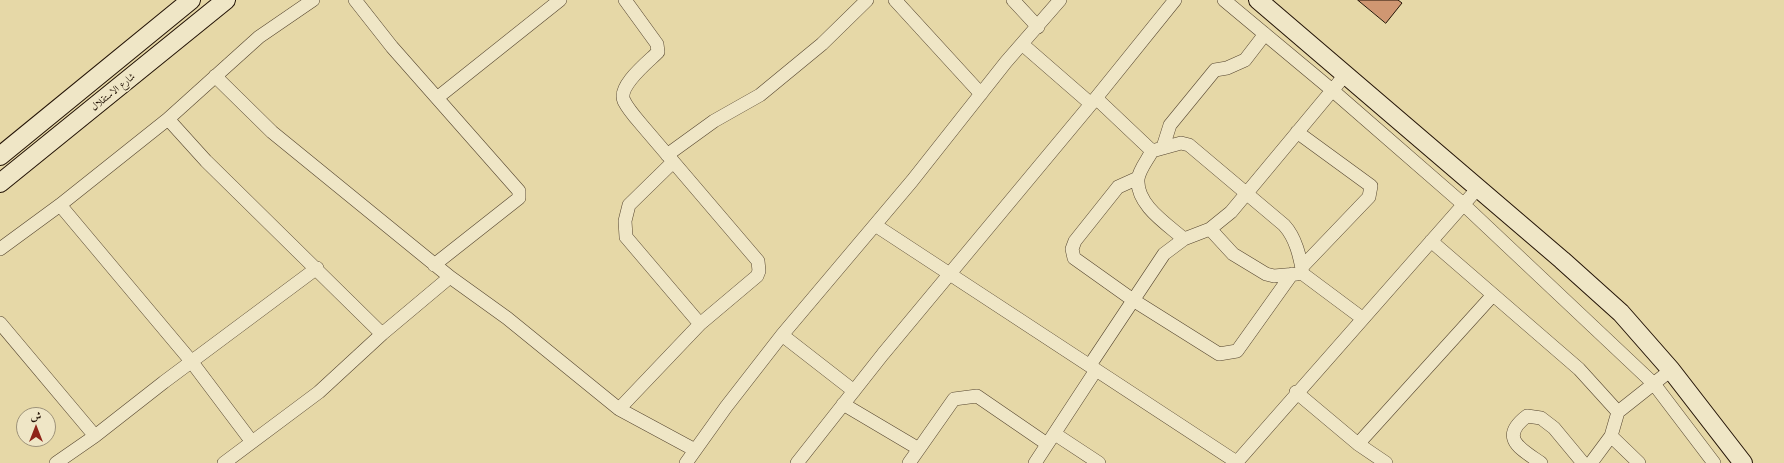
<!DOCTYPE html>
<meta charset="utf-8">
<style>
body{margin:0}
#map{position:relative;width:1784px;height:463px;overflow:hidden;background:#e6d8a7;font-family:"Libre Caslon Text",Amiri,serif}
canvas{display:block}
.north{position:absolute;left:16px;top:407px;width:40px;height:40px;box-sizing:border-box;background:#efe6c6;border:1px solid #9d9279;border-radius:50%;rotate:0deg;font-size:11px;font-weight:700;line-height:16px;text-align:center;color:#231306}
.north::after{content:'';display:block;margin:auto;width:14px;height:18px;background:#8f2418;clip-path:polygon(50% 0,100% 100%,50% 72%,0 100%)}
</style>
<div id="map">
<canvas width="1784" height="463"></canvas>
<div class="north">ش</div>
</div>
<script>
const context = document.querySelector('canvas').getContext('2d');
context.lineJoin = 'round';
function fill(path, color) {
  context.fillStyle = color;
  context.fill(path, 'evenodd');
}
function stroke(path, color, width, dash) {
  context.strokeStyle = color;
  context.lineWidth = width;
  context.lineCap = dash ? 'butt' : 'round';
  context.setLineDash(dash || []);
  context.stroke(path);
}
function label(font, color, halo, rows, align = 'center') {
  context.font = font + ' "Libre Caslon Text",Amiri,serif';
  context.lineWidth = 3;
  context.setLineDash([]);
  context.textBaseline = 'middle';
  context.strokeStyle = halo;
  context.fillStyle = color;
  for (const [text, x, y, turn = 0] of rows) {
    context.save();
    context.translate(x, y);
    context.rotate((+turn || 0) * Math.PI / 180);
    context.textAlign = isNaN(turn) ? turn : align;
    if (halo) context.strokeText(text, 0, 0);
    context.fillText(text, 0, 0);
    context.restore();
  }
}
const building = new Path2D(`
 M1358,0h40l4,3 -16,20z`);
const street = new Path2D(`
 M355,0l37,47 127,144v7l-85,67
 M895,0l86,94
 M1013,0l25,27
 M1224,0l108,90 131,114 191,180 60,79
 M1022,44l69,60
 M215,76l57,56 178,145
 M437,98l123,-98
 M1096,98l56,53
 M168,119l38,42 176,173
 M1297,132l74,54 -2,11 -67,70
 M1163,147l7,-22 45,-55 12,-2 18,-8 20,-26
 M667,155l47,-34 46,-26 62,-51 45,-44
 M673,162l-44,43 -4,16 1,16 74,87
 M1138,178l-20,9 -43,54 -3,8 2,9 59,42 86,54 18,-3 55,-77
 M60,205l131,156 61,81
 M875,225l363,238
 M1210,229l23,25 33,20 8,2 23,-2
 M1184,239c-17,-15 -48,-34 -46,-60 1,-9 10,-20 14,-28l29,-8 8,2 95,80c12,13 16,32 19,49l59,44
 M1431,241l148,128 39,43
 M0,249l60,-44 108,-86 91,-82 54,-37
 M0,323l95,113 -39,27
 M782,335l72,56
 M1090,365l74,-111 20,-15 26,-10 21,-17 114,-137
 M1296,392l62,52 28,19
 M843,404l76,45
 M619,409l81,-85 57,-48 2,-5 -1,-10 -117,-137c-6,-7 -13,-15 -17,-23 -7,-15 24,-39 34,-49l-1,-8 -32,-44
 M1055,434l44,29
 M95,436l69,-54 153,-114
 M1611,436l28,27
 M1358,444l134,-148
 M224,463l95,-71 63,-58 68,-57 57,41 112,91 76,41
 M686,463l40,-56 56,-72 130,-154 94,-119 54,-62
 M797,463l86,-109 213,-256 79,-98
 M909,463l45,-64 23,-3 70,48
 M1035,463l61,-93
 M1236,463l242,-275
 M1541,463c-20,-14 -43,-25 -14,-47l14,2 13,10 29,35
 M1591,463l20,-27 7,-24 53,-42`);
const secondary = new Path2D(`
 M1258,0l304,260 59,53 50,57 72,93
 M0,156l191,-156
 M0,183l226,-183`);
const streetNames = [
 ["شارع الاستقلال",113,92,-39]
];
fill(building, '#d09772');
stroke(building, '#231306', 1);
stroke(street, '#54442e', 14);
stroke(secondary, '#231306', 20);
stroke(street, '#efe6c6', 13);
stroke(secondary, '#efe6c6', 18);
label('10px', '#231306', '#efe6c6', streetNames);
</script>
